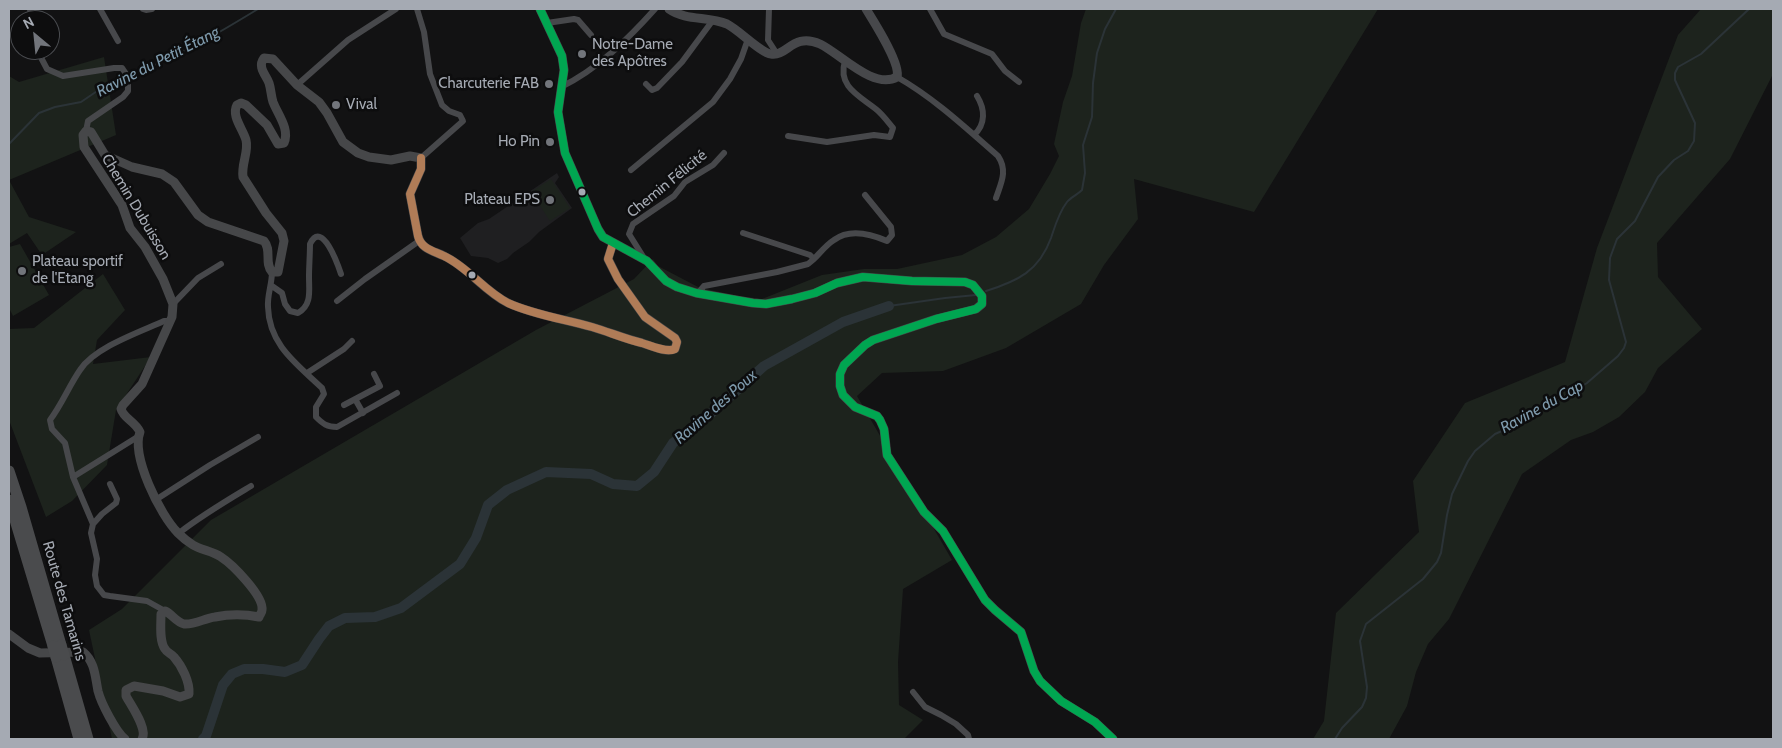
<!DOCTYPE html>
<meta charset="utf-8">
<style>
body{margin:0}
#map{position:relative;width:1782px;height:748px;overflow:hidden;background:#121213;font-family:Cabin,sans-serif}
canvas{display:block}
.frame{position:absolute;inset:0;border:10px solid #a5aab3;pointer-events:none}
.north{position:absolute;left:10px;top:10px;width:50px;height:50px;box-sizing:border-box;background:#0d0d0e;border:1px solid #4a4c50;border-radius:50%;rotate:332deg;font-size:14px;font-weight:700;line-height:20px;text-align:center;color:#a5aab3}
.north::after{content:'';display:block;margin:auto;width:18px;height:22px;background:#72757b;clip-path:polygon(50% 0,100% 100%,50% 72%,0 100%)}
</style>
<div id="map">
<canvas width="1782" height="748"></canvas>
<div class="frame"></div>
<div class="north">N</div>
</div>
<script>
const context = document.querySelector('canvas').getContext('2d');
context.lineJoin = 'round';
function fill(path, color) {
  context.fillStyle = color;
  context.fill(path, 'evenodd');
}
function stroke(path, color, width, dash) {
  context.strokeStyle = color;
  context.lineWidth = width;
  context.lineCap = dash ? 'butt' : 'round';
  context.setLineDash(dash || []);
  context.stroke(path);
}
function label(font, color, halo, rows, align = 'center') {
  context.font = font + ' Cabin,sans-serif';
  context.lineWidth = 5;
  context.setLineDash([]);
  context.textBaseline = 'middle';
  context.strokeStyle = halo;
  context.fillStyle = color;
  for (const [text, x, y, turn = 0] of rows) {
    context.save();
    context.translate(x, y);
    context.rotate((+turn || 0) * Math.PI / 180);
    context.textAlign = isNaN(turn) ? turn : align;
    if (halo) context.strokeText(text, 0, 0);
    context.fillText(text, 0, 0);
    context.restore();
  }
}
const built = new Path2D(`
 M557,173l2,4 -4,6 17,25 -33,24 -10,10 -16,11 -6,6 -9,4 -10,-5 -17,-2 -11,-18 18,-15 11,-4z`);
const green = new Path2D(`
 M1086,9h292l-124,203 -120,-33 4,40 -34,46 -23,39 -75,44 -63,23 -61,2 -25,23 95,164 -49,29 -5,73 1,43 24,15 -19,19h-792l-23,-109 33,-21 89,-89 325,-190 98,-51 19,-20 5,7 42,22 39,8 23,3 60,-24 42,-6h33l65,-14 34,-18 33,-28 21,-35 9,-18 -5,-12 9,-42 9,-26 9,-53z
 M1701,9h72v65l-43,85 -73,84 1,34 44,52 -44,39 -13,24 -26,25 -26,15 -22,8 -49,34 -73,145 -21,25 -12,28 -9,34 -18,33h-76l11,-18 12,-108 83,-81 -6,-51 52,-78 100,-41 32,-114 81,-213z
 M104,57l12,78 -107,45 20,37 47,15 -34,23 -15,-22 -18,11v-168l10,6z
 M551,179l19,29 -20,13 -19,-29z
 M20,244l29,51 -36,21 -4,-8v-61z
 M103,274l22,36 -28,30 -4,24 58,-7 -35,53 -9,55 -35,36 -26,16 -37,-97v-91l25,-1z`);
const stream = new Path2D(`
 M129,75c46,-16 88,-41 129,-66
 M9,144l30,-31 16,-6 26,-5 28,-19 16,-6
 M986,291c32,-10 53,-20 65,-53 4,-12 8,-26 16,-36 4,-5 10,-7 15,-12l3,-17 -2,-28 9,-28 1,-34 4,-30 8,-24 11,-20
 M889,306l56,-8 31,-3
 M1335,739l7,-11 20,-21 4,-9 1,-11 -7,-46 6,-17 57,-45 14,-17 4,-9 6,-38 5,-21 16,-33 7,-10 20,-17 16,-7 20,-15 39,-18 17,-11 31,-27 6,-8 2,-6 -17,-62 1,-22 7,-19 18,-18 23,-44 16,-17 14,-9 6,-10 1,-18 -20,-43v-7l3,-6 23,-13 48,-45`);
const river = new Path2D(`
 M203,739l3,-3 17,-51 9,-11 12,-5h19l22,3 17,-7 17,-26 10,-13 16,-8 30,-1 26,-9 59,-44 16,-26 12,-33 19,-15 39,-18 45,2 22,10 24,2 17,-14 19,-29 35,-27 56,-50 79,-44 46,-16`);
const minor = new Path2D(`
 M30,9l1,11
 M100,9l18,32
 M143,9l3,1 6,-1
 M417,9l7,23 6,42 12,31 7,6 11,4 3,6 -42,37
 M769,9l-1,31 9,14
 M930,9l14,25 48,20 13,17 14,11
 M547,23l27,-4 4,1 13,15
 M37,50l10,19 16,7 51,-8h8l6,9v14l-5,6 -35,24 -2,10
 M897,77c37,21 69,51 101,79 10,15 3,27 -2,42
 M646,84l6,6 5,-2 25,-26 31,-42
 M297,85l51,-45 48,-31
 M561,87c37,-18 67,-48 94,-78
 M974,135c12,-11 11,-26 3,-39
 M788,136l39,6 47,-7 16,2 3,-9c-5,-6 -10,-13 -16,-18 -17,-14 -40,-23 -32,-49
 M631,170l82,-68 17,-23 11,-20 7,-20
 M644,258l-15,-24 4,-10 41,-28 11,-14 28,-17 11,-12
 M814,259c6,-6 12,-14 20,-19 16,-12 37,-6 53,1l5,-6 -1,-8 -26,-32
 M272,272c0,12 -5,24 -4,35 1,38 29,57 54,81l2,6 -8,13v10c7,7 11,10 21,10l60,-34
 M272,286l10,7 3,11 5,7 8,2c14,-8 11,-22 11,-36 0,-11 1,-22 1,-33 12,-25 28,21 31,30
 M698,293l6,-7 73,-14 31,-8 6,-5 -4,-4 -67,-22
 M337,301l28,-22 54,-38
 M173,304l25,-26 23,-14
 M307,373l37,-24 8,-8
 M355,399l8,14
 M344,405l36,-19 -6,-12
 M73,477l66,-41
 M157,499l53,-34 48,-28
 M93,524l9,-10 14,-11 1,-4 -7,-15
 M179,533c23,-18 47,-32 72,-47
 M165,611l-18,-10 -37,-5 -6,-1 -7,-9 -2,-11 2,-16 -6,-26 2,-9 -20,-47 -8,-34 -13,-14 -2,-9c12,-16 19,-34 30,-50 15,-23 60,-38 84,-49h6
 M913,692l12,15 16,8 15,9 12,11 1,4`);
const tertiary = new Path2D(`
 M669,9c17,12 39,7 58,15 12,6 34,29 44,30 16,3 22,-22 49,-10 21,10 53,46 77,33 4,-13 -23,-55 -31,-68`);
const secondary = new Path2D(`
 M540,9l22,47 2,14 -6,42 7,41 33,76 5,8 44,24 19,20 11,6 19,6 57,10 13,1 26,-5 23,-6 22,-10 26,-6 49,4 53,1 8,3 9,11v8l-6,5 -40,10 -63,21 -8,5 -21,20 -4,9v12l3,9 12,12 22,9 3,4 4,9 3,26 37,57 19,19 42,69 10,10 26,22 13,39 6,10 21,20 34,21 18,17
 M9,634l19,14 12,5 43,-1c12,10 12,24 15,39 3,12 18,41 27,48
 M142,739c6,-10 -10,-32 -16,-43v-6l8,-4 29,5 17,6 9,-3c1,-12 -7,-28 -15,-37 -2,-3 -7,-4 -9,-8 -6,-8 -4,-25 -4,-35l4,-3c7,3 11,11 19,13 11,1 21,-6 31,-7 14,-3 30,-3 44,0 1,-3 3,-4 3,-7 2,-14 -30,-46 -41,-53 -8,-6 -20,-7 -28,-12 -5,-3 -11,-8 -15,-12 -18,-18 -47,-77 -38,-101 -5,-11 -16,-13 -19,-23l2,-4 19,-21 30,-67 1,-13 -10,-25 -18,-32 -15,-19 -8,-23 -38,-58 -1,-12 3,-4 5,1 14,23 27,12 30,7 12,8 24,33 10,7 56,19c8,9 0,22 8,31h6l6,-31 -2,-8 -16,-20 -23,-36c-2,-13 6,-25 3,-37 -3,-11 -15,-24 -9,-35l4,-2 5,2 21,20 11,19 6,-1c6,-14 -6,-28 -11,-41 -2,-6 -2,-13 -4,-19 -3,-8 -12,-16 -5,-25l9,1 24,26 22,17 8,11 16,29 15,11 11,4 22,3 19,-4 11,2v11l-11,25 8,42c3,13 16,15 26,20 24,11 40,35 64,47 26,12 56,16 84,24 17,5 33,12 50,16 10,3 24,10 33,6l2,-7 -2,-4 -30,-21 -27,-38 -10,-20 5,-16`);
const trunk = new Path2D(`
 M9,471l12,36 40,138
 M9,500l44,146
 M64,655l24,84
 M56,657l23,82`);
const trunkBridge = new Path2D(`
 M61,645l3,10
 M53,646l3,11`);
const bus1 = new Path2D(`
 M421,158v11l-11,25 8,42c3,13 16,15 26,20 24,11 40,35 64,47 26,12 56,16 84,24 17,5 33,12 50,16 10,3 24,10 33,6l2,-7 -2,-4 -30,-21 -27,-38 -10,-20 5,-16`);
const bus2 = new Path2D(`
 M540,9l22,47 2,14 -6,42 7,41 33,76 5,8 44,24 19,20 11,6 19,6 57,10 13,1 26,-5 23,-6 22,-10 26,-6 49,4 53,1 8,3 9,11v8l-6,5 -40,10 -63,21 -8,5 -21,20 -4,9v12l3,9 12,12 22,9 3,4 4,9 3,26 37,57 19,19 42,69 10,10 26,22 13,39 6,10 21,20 34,21 18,17`);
const markers = [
 [582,54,5,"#72757b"],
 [549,84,5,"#72757b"],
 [336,105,5,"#72757b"],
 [550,142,5,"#72757b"],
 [582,192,4.5,"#a5aab3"],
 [550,200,5,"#72757b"],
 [22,271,5,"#72757b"],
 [472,275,4.5,"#a5aab3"]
];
const poiNames = [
 ["Notre-Dame",592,45],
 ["des Apôtres",592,62],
 ["Charcuterie FAB",539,84,"right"],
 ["Vival",346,105],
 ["Ho Pin",540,142,"right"],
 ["Plateau EPS",540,200,"right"],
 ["Plateau sportif",32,262],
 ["de l'Etang",32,279]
];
const streetNames = [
 ["Chemin Félicité",667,184,-39],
 ["Chemin Dubuisson",136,207,59],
 ["Route des Tamarins",64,601,74]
];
const waterNames = [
 ["Ravine du Petit Étang",158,62,-27],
 ["Ravine des Poux",716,407,-41],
 ["Ravine du Cap",1542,407,-29]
];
fill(built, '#1f1f21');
fill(green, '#1d231d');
stroke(stream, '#2b3337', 2);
stroke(river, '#2b3337', 10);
stroke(minor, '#47484b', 6);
stroke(tertiary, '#47484b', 9);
stroke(secondary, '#464749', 9);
stroke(trunk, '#4a4b4d', 11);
stroke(trunkBridge, '#4a4b4d', 11);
stroke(bus1, '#b07c57', 8);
stroke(bus2, '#00a651', 8);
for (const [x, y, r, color] of markers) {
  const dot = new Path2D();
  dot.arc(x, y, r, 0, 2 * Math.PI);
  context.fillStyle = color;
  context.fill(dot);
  stroke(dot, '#0d0d0e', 2);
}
label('15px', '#a5aab3', '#0d0d0e', poiNames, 'left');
label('15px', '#a5aab3', '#0d0d0e', streetNames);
label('italic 16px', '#7e9aac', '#0d0d0e', waterNames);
</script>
